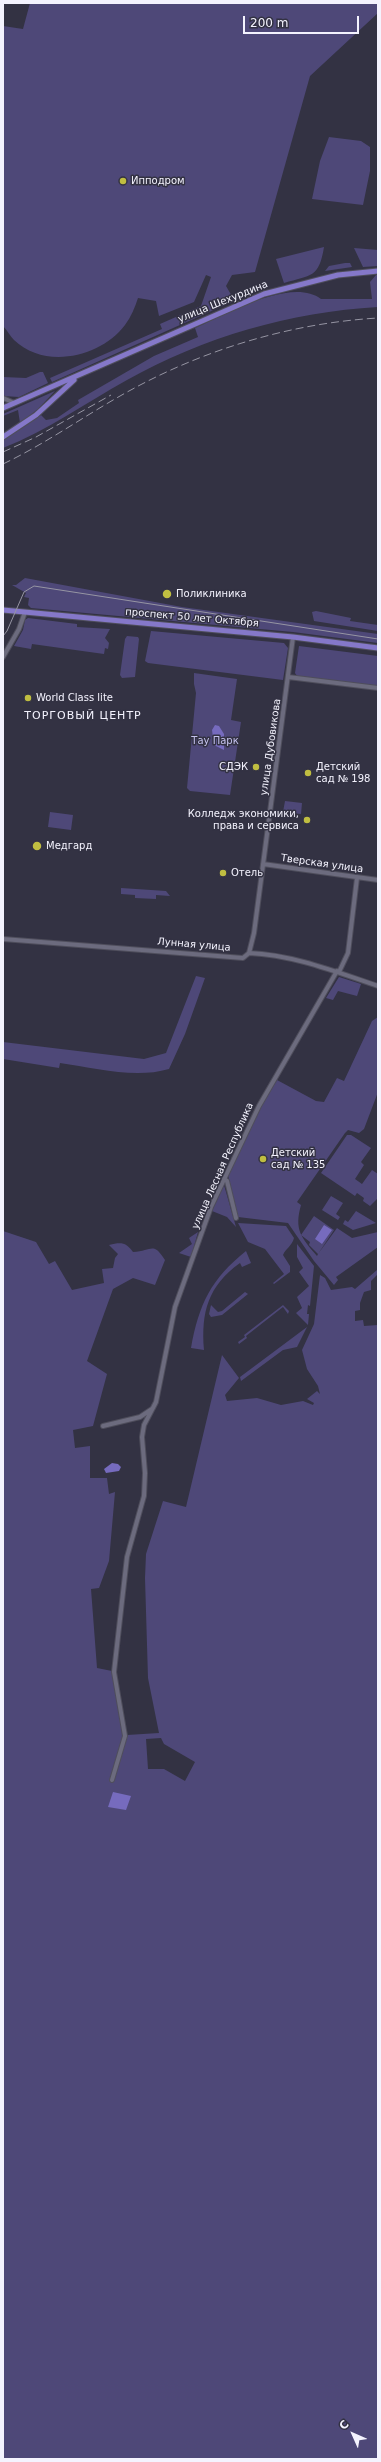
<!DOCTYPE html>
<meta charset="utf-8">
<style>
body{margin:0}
#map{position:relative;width:381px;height:2462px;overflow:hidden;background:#333243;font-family:"DejaVu Sans",sans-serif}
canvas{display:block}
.frame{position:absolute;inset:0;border:4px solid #f4f3fe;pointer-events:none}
.north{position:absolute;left:333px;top:2414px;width:40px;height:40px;-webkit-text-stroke:3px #333243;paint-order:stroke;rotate:315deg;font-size:11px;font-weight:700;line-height:16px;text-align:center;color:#f4f3fe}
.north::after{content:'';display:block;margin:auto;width:14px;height:18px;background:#f4f3fe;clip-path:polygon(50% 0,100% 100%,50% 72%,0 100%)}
.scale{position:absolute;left:243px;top:16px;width:116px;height:18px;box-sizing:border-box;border:2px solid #f4f3fe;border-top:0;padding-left:5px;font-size:12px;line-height:14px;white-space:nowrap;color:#f4f3fe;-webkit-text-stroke:3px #333243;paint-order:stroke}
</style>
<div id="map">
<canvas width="381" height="2462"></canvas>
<div class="frame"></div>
<div class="north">С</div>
<div class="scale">200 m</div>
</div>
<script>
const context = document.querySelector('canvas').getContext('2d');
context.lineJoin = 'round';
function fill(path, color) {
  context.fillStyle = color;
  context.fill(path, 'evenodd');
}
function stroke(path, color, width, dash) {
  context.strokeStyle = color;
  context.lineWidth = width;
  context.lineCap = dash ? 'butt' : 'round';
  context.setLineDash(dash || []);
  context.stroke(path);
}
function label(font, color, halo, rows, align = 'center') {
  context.font = font + ' "DejaVu Sans",sans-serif';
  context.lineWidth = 3;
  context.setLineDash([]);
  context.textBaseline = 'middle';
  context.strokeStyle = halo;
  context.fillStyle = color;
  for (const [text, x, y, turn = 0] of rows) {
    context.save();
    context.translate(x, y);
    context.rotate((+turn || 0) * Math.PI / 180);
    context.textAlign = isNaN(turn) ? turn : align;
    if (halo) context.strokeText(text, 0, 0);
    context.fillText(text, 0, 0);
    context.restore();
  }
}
const green = new Path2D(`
 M30,3h348v10l-68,63 -55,196 -23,3 -6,11 7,12 3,-1v3l-184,82 -2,-4 112,-49 -2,-5 41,-18 10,-29 -5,-2 -12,27 -35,14 -3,-15 -18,-3c-3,9 -7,19 -13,27 -24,32 -80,45 -111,15 -4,-4 -7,-10 -11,-14v-300l20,3z
 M329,137l32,4 9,6v24l-7,34 -51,-6 8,-38z
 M324,247c-5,31 -13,28 -40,36l-8,-24z
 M354,248l24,2v16l-15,1z
 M345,263h5l2,4 -27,4 4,-5z
 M376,275h2v32c-88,5 -174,30 -251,73 -43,24 -79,50 -124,68v-8l38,-25 5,5 11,-2 22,-15 -1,-3 76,-44 44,-19 -3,-9c29,-13 97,-52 126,-29h51l-2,-17z
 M40,372h3l5,11 -29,14 -16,-1v-19l23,1z
 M55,391l-17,18 -18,14 -2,-13 -15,6v-2z
 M25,578l157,29 196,27v9l-85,-11 -262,-24 -3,-3 1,-7 -5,-1 2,-4 -14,-8h4z
 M316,611l35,7 -1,3 28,4v6l-64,-10 -2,-9z
 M28,618l49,6v3l33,2 -5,9 4,5 -1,6 -3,-1 -1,6 -72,-10 -1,5 -17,-3 9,-16 2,-10z
 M151,631l133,12 4,5 -5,32 -135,-17 -3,-2z
 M127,636l11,1 1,2 -4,38 -13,1 -2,-3 5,-36z
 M299,646l79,10v31l-81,-11 -2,-3z
 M194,673l43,6 -6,41 10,2 -11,73 -40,-4 -3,-3 9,-95 -2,-9z
 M285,801l17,2 -1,11 -18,-2z
 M50,812l23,3 -2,15 -23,-3z
 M121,888l45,3 4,5 -14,-1v4l-21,-1v-3l-14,-1z
 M196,976l9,2 -20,56 -16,35c-34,10 -74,-1 -109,-6l-1,5 -56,-9v-17l141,17 22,-6z
 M339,977l22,7 -4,12 -19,-5 -5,9 -7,-2z
 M378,1017v75l-14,37 -5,4 -11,-3 -3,3 -48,69 4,3c-7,25 0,32 16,51l1,-2 -9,-9 1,-3 -9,-7 13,-19 20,14 -16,24 19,-26 15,10 26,-6v15l-42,30 2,3 -4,5 -20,-24 -26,-38 -50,-6 -10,-42 32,-67 17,-28 39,21 8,1 13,-24 7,3 28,-60z
 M347,1135h4l20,13 -10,14 3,3 -9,14 7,5 10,-14 6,4v24l-8,8 -7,-5 1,-3 -7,-5 -2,3 -34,-23z
 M224,1185l12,42 -9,-10 -15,-6z
 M331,1196l12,7 -7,11 4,3 -2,3 -16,-10z
 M356,1211l20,12 -23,7 -10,-6 2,-4 3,2z
 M238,1223l48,3 8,12c-2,8 -8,10 -11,17l7,11v6l-16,12 -1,-1 11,-9 -19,-25 -17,-7z
 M3,1231l33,11 13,22 6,-3 17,29 32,-7 -2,-14 11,-1 2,-10 3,-4 -9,-9c12,-3 17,-3 24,7 19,-1 20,-11 32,8l-10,25 -22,-7 -20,11 -26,72 20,13 -14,52 -20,4 2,18 15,-2v32h17l2,16 6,-2 -6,69 -10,27 -8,1 6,79 15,3 11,63 4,1 32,-2 -11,-55 -3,-100 1,-24 17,-53 23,6 36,-152 17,23 -14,17 2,6 30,-3 24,7 22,-4 10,4 1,-2 -7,-4 10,-8 3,3 -2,-8 -11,-17 -5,-19 12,-26 6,-49 5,3 6,12 21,-3 3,2 22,-19v5l-6,6v9l-7,2 -4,11v7l-5,1v10l8,-1 1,6 14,-1v1134h-375zM161,1738l3,6 31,18 -10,19 -21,-12h-16l-2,-30z
 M198,1232l-7,25 -12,-4 13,-9 -3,-6z
 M297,1244l17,22 -4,40 -2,-1 -1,9h2l-1,11 -12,-12 6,-5 -5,-11 12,-11 -10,-14 4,-4 -6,-11z
 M246,1251l5,12 -9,4 -2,-4c-32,23 -39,49 -36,87l-13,-2c8,-44 20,-69 55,-97z
 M245,1292l3,2 -26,21 -11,2 -2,-3 2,-9 7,7 4,-1z
 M283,1305l6,6 -1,3 -5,-7 -37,29 1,2 -8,6 -1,-2 7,-5 -1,-2z
 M307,1327l-10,20 -14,3 -42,31 -1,-4z`);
const water = new Path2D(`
 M215,725l4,1 5,8v16l-10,-5 -2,-15z
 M324,1225l8,5 -10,14 -7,-5z
 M112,1463l6,1 3,3 -2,4 -13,2 -2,-4z
 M113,1792l18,4 -5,14 -18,-3z`);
const minor = new Path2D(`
 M3,398l11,5
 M3,657l16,-28 6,-17
 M288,677l90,11
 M263,864l115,16
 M3,939l240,19 6,-5c45,2 87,19 129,33
 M249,953l5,-20 39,-296
 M339,972l9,-19 9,-75
 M224,1179l3,2 9,37
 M103,1426l37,-9 12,-8
 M112,1780l13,-44 -11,-64 13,-115 17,-61 1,-23 -3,-36 2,-12 12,-23 19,-95 36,-100 48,-101 78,-135`);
const major = new Path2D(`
 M3,408l261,-114 74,-19 40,-4
 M3,437l33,-22 38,-35
 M3,610l290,27 85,11`);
const tram = new Path2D(`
 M3,636l4,-5 17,-39 10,-6 344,53`);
const rail = new Path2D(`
 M3,452l33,-15 75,-42
 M3,464c44,-21 84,-50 126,-73 76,-42 163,-68 249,-73`);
const markers = [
 [123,181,4,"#c0be41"],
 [167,594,5,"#c0be41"],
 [28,698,4,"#c0be41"],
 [256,767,4,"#c0be41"],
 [308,773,4,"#c0be41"],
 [307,820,4,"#c0be41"],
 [37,846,5,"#c0be41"],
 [223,873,4,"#c0be41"],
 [263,1159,4,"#c0be41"]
];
const poiNames = [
 ["Ипподром",131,181],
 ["Поликлиника",176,594],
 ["World Class lite",36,698],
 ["СДЭК",248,767,"right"],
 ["Детский",316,767],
 ["сад № 198",316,779],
 ["Колледж экономики,",299,814,"right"],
 ["права и сервиса",299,826,"right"],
 ["Медгард",46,846],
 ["Отель",231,873],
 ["Детский",271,1153],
 ["сад № 135",271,1165]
];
const streetNames = [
 ["улица Шехурдина",223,302,-22],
 ["проспект 50 лет Октября",192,618,5],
 ["улица Дубовикова",271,747,-82],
 ["Тверская улица",322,864,8],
 ["Лунная улица",194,945,5],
 ["улица Лесная Республика",223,1166,-66]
];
const parkNames = [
 ["Тау Парк",215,741]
];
const neighbourhoodNames = [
 ["ТОРГОВЫЙ ЦЕНТР",83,716]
];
fill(green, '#4e4878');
fill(water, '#766bbe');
stroke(minor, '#4f4e5c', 6);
stroke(major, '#4f4e5c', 7);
stroke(minor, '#6c6b7e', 4);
stroke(major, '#8578c9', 5);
stroke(tram, '#9695a3', 1);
stroke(rail, '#9695a3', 1, [8, 4]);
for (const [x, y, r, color] of markers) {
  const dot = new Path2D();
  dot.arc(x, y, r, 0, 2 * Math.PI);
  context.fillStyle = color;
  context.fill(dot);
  stroke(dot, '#333243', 1.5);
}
label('10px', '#f4f3fe', '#333243', poiNames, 'left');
label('10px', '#f4f3fe', '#333243', streetNames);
label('10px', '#c5c2ee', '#333243', parkNames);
context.letterSpacing = '1px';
label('11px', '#f4f3fe', '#333243', neighbourhoodNames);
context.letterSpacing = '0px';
</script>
